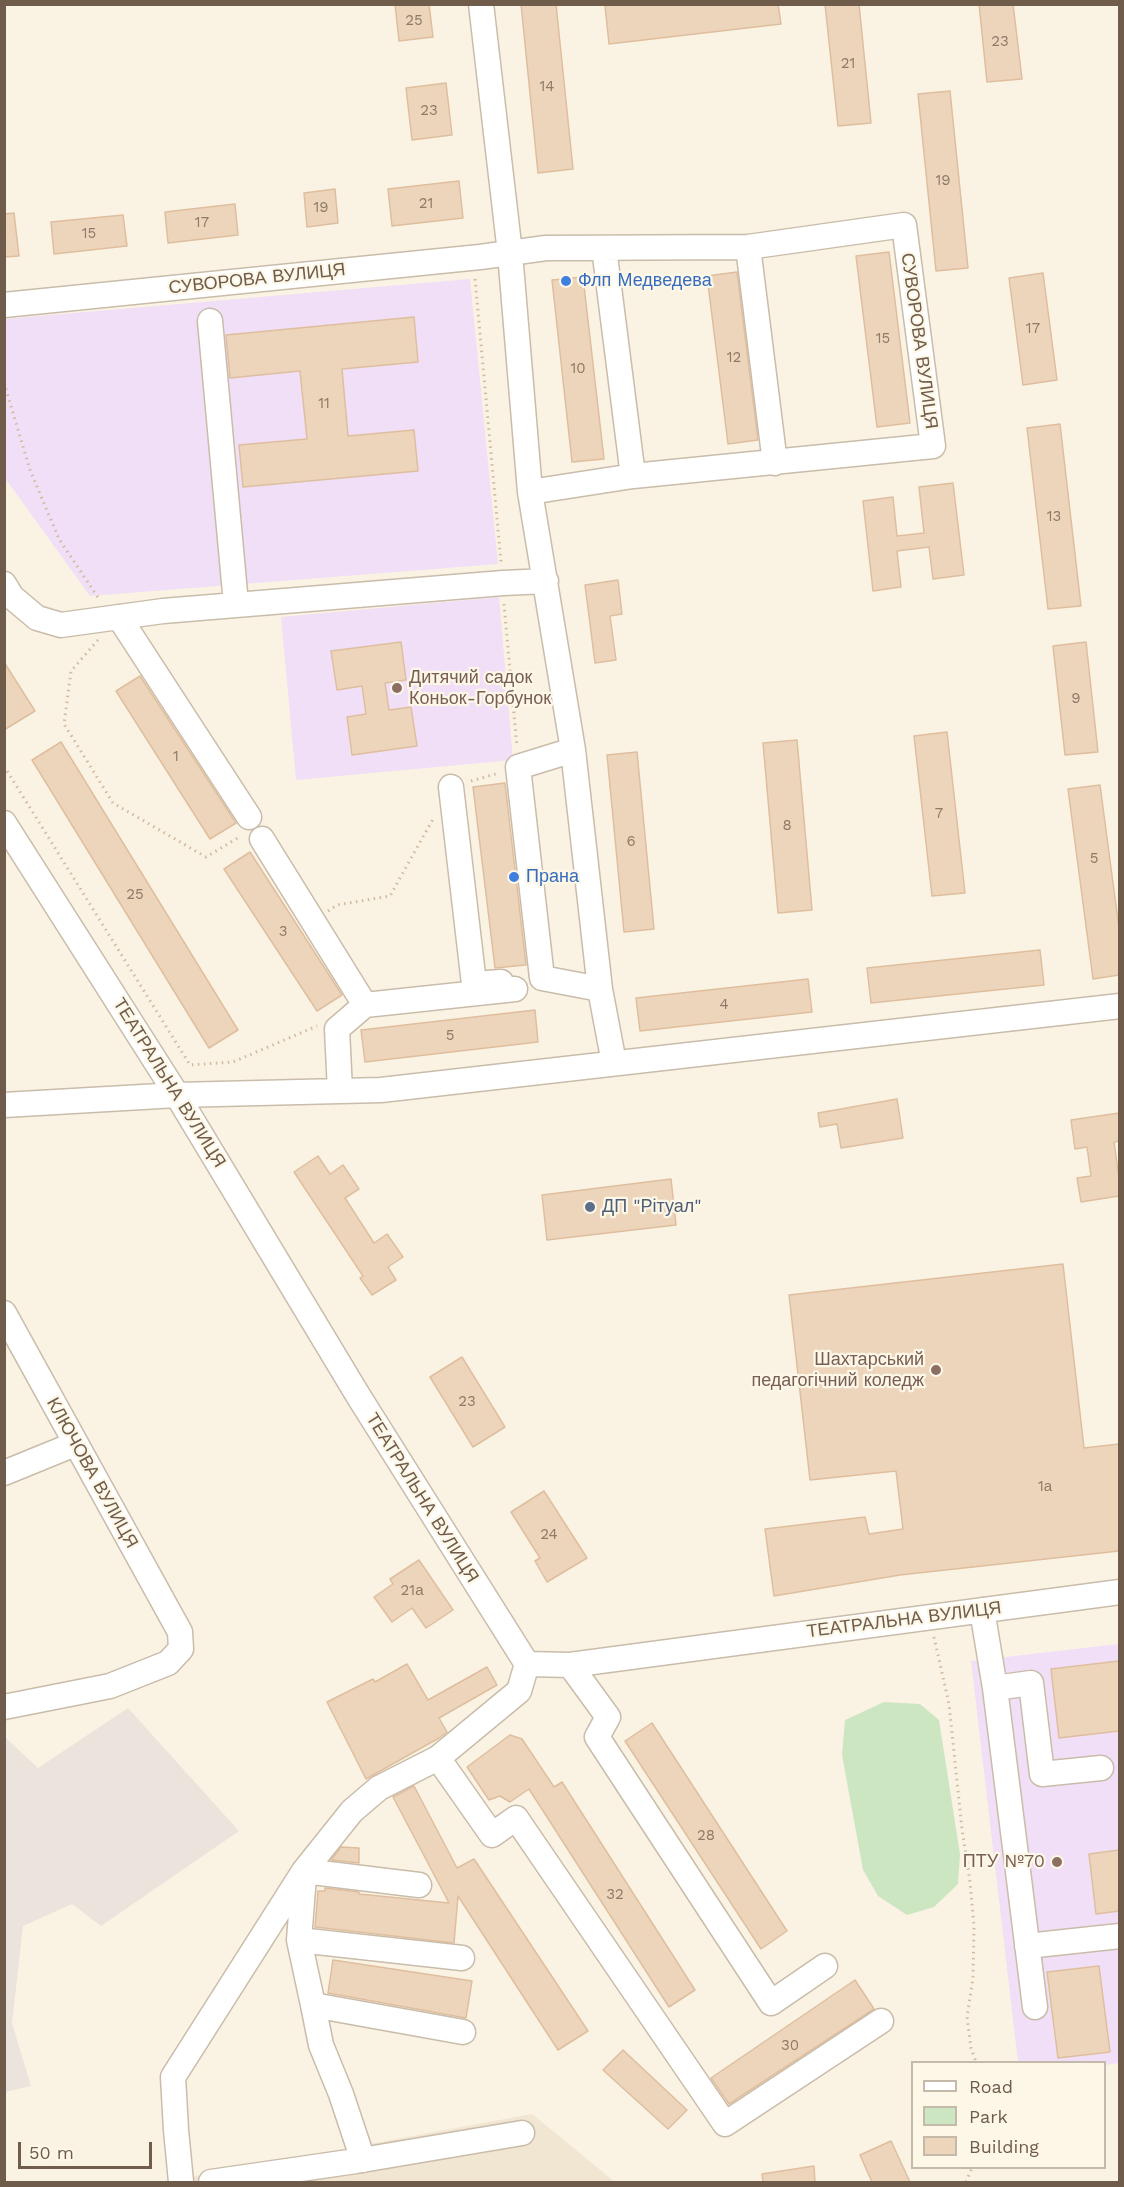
<!DOCTYPE html>
<meta charset="utf-8">
<style>
body{margin:0}
#map{position:relative;width:1124px;height:2187px;overflow:hidden;background:#faf3e3;font-family:"Work Sans",sans-serif}
canvas{display:block}
.frame{position:absolute;inset:0;border:6px solid #705c4b;pointer-events:none}
.legend{position:absolute;left:911px;top:2061px;width:195px;height:108px;box-sizing:border-box;background:#fdf7e8;border:2px solid #c5b9a9;margin:0;padding:8px 10px;list-style:none;font-size:18px;color:#705c4b}
.legend li{display:flex;align-items:center;gap:12px;height:30px}
.legend b{width:30px;border:2px solid #c5b9a9}
.scale{position:absolute;left:18px;top:2142px;width:134px;height:27px;box-sizing:border-box;border:3px solid #705c4b;border-top:0;padding-left:8px;font-size:18px;line-height:21px;white-space:nowrap;color:#705c4b;-webkit-text-stroke:4px #fdf7e8;paint-order:stroke}
</style>
<div id="map">
<canvas width="1124" height="2187"></canvas>
<div class="frame"></div>
<ul class="legend">
<li><b style="height:8px;background:#fff"></b>Road</li>
<li><b style="height:16px;background:#cde6c2"></b>Park</li>
<li><b style="height:16px;background:#edd5bc"></b>Building</li>
</ul>
<div class="scale">50 m</div>
</div>
<script>
const context = document.querySelector('canvas').getContext('2d');
context.lineJoin = 'round';
function fill(path, color) {
  context.fillStyle = color;
  context.fill(path, 'evenodd');
}
function stroke(path, color, width, dash) {
  context.strokeStyle = color;
  context.lineWidth = width;
  context.lineCap = dash ? 'butt' : 'round';
  context.setLineDash(dash || []);
  context.stroke(path);
}
function label(font, color, halo, rows, align = 'center') {
  context.font = font + ' "Work Sans",sans-serif';
  context.lineWidth = 4.5;
  context.setLineDash([]);
  context.textBaseline = 'middle';
  context.strokeStyle = halo;
  context.fillStyle = color;
  for (const [text, x, y, turn = 0] of rows) {
    context.save();
    context.translate(x, y);
    context.rotate((+turn || 0) * Math.PI / 180);
    context.textAlign = isNaN(turn) ? turn : align;
    if (halo) context.strokeText(text, 0, 0);
    context.fillText(text, 0, 0);
    context.restore();
  }
}
const residential = new Path2D(`
 M532,2114l83,68h-452z`);
const industrial = new Path2D(`
 M128,1708l111,123 -138,95 -29,-22 -49,22 -11,97 19,63 -26,6v-355l33,31z`);
const education = new Path2D(`
 M470,279l28,285 -408,32 -85,-118 -1,-159z
 M499,597l14,163 -217,20 -15,-163z
 M1119,1644v419l-14,2 -1,-3h-86l-47,-401z`);
const green = new Path2D(`
 M884,1702l36,2 19,16 21,134 -2,30 -24,23 -27,8 -29,-19 -15,-26 -21,-115 3,-35z`);
const building = new Path2D(`
 M395,4h34l4,33 -34,4z
 M521,4h35l17,165 -35,4z
 M614,4h164l3,20 -172,20 -4,-38z
 M825,4h34l12,119 -33,3z
 M979,4h34l9,75 -35,3z
 M446,83l6,52 -40,5 -6,-52z
 M950,91l18,177 -32,3 -18,-177z
 M459,181l4,37 -71,8 -4,-37z
 M335,189l3,34 -31,4 -3,-34z
 M235,204l3,31 -70,8 -3,-31z
 M14,213l5,43 -15,1v-43z
 M123,215l4,31 -73,8 -3,-32z
 M889,252l21,171 -33,4 -21,-171z
 M737,272l21,168 -30,4 -21,-168z
 M1043,273l14,107 -34,5 -14,-107z
 M583,277l21,182 -32,3 -20,-182z
 M414,317l4,45 -76,7 6,67 66,-6 4,41 -175,16 -4,-42 68,-6 -7,-68 -70,7 -4,-43z
 M1060,424l21,182 -33,3 -21,-181z
 M953,483l11,92 -31,4 -4,-32 -32,4 4,36 -28,4 -10,-90 30,-4 4,39 27,-3 -5,-46z
 M618,580l4,34 -12,2 6,44 -21,3 -10,-78z
 M401,642l5,38 -21,3 4,27 22,-3 6,39 -65,9 -5,-38 19,-3 -4,-28 -25,4 -6,-39z
 M1086,642l12,110 -33,3 -12,-109z
 M4,662l31,49 -31,19z
 M140,676l96,147 -26,16 -94,-148z
 M947,732l18,161 -33,3 -18,-160z
 M797,740l15,170 -34,3 -15,-170z
 M61,742l177,288 -29,18 -177,-288z
 M637,752l17,177 -30,3 -17,-177z
 M505,783l21,182 -31,3 -22,-181z
 M1100,785l19,143v47l-26,4 -25,-190z
 M250,852l92,143 -25,16 -93,-142z
 M1040,950l4,35 -173,18 -4,-35z
 M808,979l4,33 -172,19 -4,-33z
 M535,1010l3,32 -173,20 -4,-32z
 M897,1099l6,39 -62,10 -4,-24 -17,3 -2,-14z
 M1119,1113v28l-5,1 5,36v18l-38,6 -4,-24 14,-2 -4,-29 -12,2 -4,-29z
 M318,1156l12,18 13,-9 16,24 -14,9 29,45 13,-9 16,23 -15,10 8,13 -24,15 -12,-17 3,-2 -69,-104z
 M671,1179l5,46 -129,15 -5,-45z
 M1063,1264l21,184 35,-4v107l-219,24 -126,21 -9,-67 100,-12 4,17 34,-5 -7,-58 -86,9 -21,-185z
 M462,1357l43,70 -32,20 -43,-70z
 M544,1491l43,67 -40,24 -12,-21 5,-3 -29,-46z
 M419,1560l34,50 -27,18 -14,-20 -20,14 -18,-25 19,-13 -3,-5z
 M1119,1661v70l-60,7 -8,-69z
 M407,1664l21,36 59,-33 10,18 -58,33 8,14 -8,6 -73,41 -39,-77 46,-23 2,3z
 M652,1723l135,208 -26,18 -136,-208z
 M510,1735l12,4 32,48 8,-5 133,208 -26,17 -140,-218 -19,13 -10,-6 -11,4 -22,-33z
 M414,1786l43,82 17,-9 114,172 -30,19 -100,-154 -4,47 -139,-16 3,-36h7v-3l34,4v2l90,9 -56,-106z
 M341,1847l18,1v15l-28,-3z
 M1119,1850v61l-23,3 -7,-60z
 M333,1960l139,21 -6,37 -138,-25z
 M1099,1966l11,86 -52,6 -11,-86z
 M855,1980l19,29 -145,95 -18,-26z
 M623,2050l64,60 -19,19 -65,-59z
 M891,2141l19,41h-38l-12,-27z
 M814,2166l1,16h-52l-1,-8z`);
const path = new Path2D(`
 M475,279l26,283
 M4,383l26,87 29,69 40,60
 M504,604l13,143
 M98,640l-27,31 -7,53 49,79 93,54 35,-21
 M4,766l186,299 43,-3 84,-36
 M471,781l28,-8
 M328,911l9,-6 53,-9 43,-77
 M934,1637l15,67 13,125 8,53 4,44 -1,52 -6,39 4,31 5,14
 M966,2182l6,-14`);
const minor = new Path2D(`
 M481,4l29,249 20,239 43,258 27,239 14,74
 M748,247l27,216
 M604,248l29,228
 M4,305l476,-48 66,-9 202,-1 156,-22 29,221 -300,30 -103,16
 M210,321l26,283
 M4,584l8,13 25,21 24,7 102,-14 340,-28 43,-2
 M119,617l130,200
 M573,750l-55,17 24,211 58,11
 M451,787l23,197 27,-2
 M4,823l173,272 182,302 168,267 43,1 550,-73
 M262,839l103,166 150,-16
 M340,1091l-3,-62 28,-24
 M4,1105l173,-10 204,-5 739,-84
 M4,1313l176,319 1,17 -13,14 -58,23 -106,21
 M4,1473l71,-29
 M982,1610l13,78 40,319
 M570,1665l38,52 -11,20 174,266 54,-37
 M995,1688l36,-5 11,91 59,-6
 M438,1758l54,77 24,-17 209,306 156,-103
 M304,1871l115,14
 M304,1876l-5,64 14,65 150,27
 M299,1940l163,18
 M1027,1946l93,-10
 M313,2005l8,40 20,49 22,66
 M181,2182l-5,-52 -3,-53 131,-206 48,-60 27,-23 59,-30 81,-67 8,-27
 M211,2182l145,-21 166,-28`);
const markers = [
 [566,281,6,"#3f7fe0"],
 [397,688,6,"#8d6e63"],
 [514,877,6,"#3f7fe0"],
 [590,1207,6,"#5c6f8a"],
 [936,1370,6,"#8d6e63"],
 [1057,1862,6,"#8d6e63"]
];
const numberNames = [
 ["25",414,21],
 ["23",1000,42],
 ["21",848,64],
 ["14",547,87],
 ["23",429,111],
 ["19",943,181],
 ["21",426,204],
 ["19",321,208],
 ["17",202,223],
 ["15",89,234],
 ["17",1033,329],
 ["15",883,339],
 ["12",734,358],
 ["10",578,369],
 ["11",324,404],
 ["13",1054,517],
 ["9",1076,699],
 ["1",176,757],
 ["7",939,814],
 ["8",787,826],
 ["6",631,842],
 ["5",1094,859],
 ["25",135,895],
 ["3",283,932],
 ["4",724,1005],
 ["5",450,1036],
 ["23",467,1402],
 ["1а",1045,1487],
 ["24",549,1535],
 ["21а",412,1591],
 ["28",706,1836],
 ["32",615,1895],
 ["30",790,2046]
];
const streetNames = [
 ["СУВОРОВА ВУЛИЦЯ",257,279,-6],
 ["СУВОРОВА ВУЛИЦЯ",919,341,82],
 ["ТЕАТРАЛЬНА ВУЛИЦЯ",169,1083,58],
 ["КЛЮЧОВА ВУЛИЦЯ",92,1473,61],
 ["ТЕАТРАЛЬНА ВУЛИЦЯ",422,1498,58],
 ["ТЕАТРАЛЬНА ВУЛИЦЯ",904,1620,-7]
];
const shopNames = [
 ["Флп Медведева",578,281],
 ["Прана",526,877]
];
const educationNames = [
 ["Дитячий садок",409,678,"left"],
 ["Коньок-Горбунок",409,699,"left"],
 ["Шахтарський",924,1360],
 ["педагогічний коледж",924,1381],
 ["ПТУ №70",1045,1862]
];
const serviceNames = [
 ["ДП \"Рітуал\"",602,1207]
];
fill(residential, '#f1e6d2');
fill(industrial, '#eae4dd');
fill(education, '#f0dff6');
fill(green, '#cde6c2');
fill(building, '#edd5bc');
stroke(building, '#dfbe9e', 1.5);
stroke(minor, '#cabcaa', 27);
stroke(path, '#d2b9a0', 3, [1.5, 4.5]);
stroke(minor, '#fff', 24);
for (const [x, y, r, color] of markers) {
  const dot = new Path2D();
  dot.arc(x, y, r, 0, 2 * Math.PI);
  context.fillStyle = color;
  context.fill(dot);
  stroke(dot, '#fdf7e8', 2);
}
label('15px', '#8f7a67', null, numberNames);
label('18px', '#705c4b', '#fdf7e8', streetNames);
label('18px', '#366cbe', '#fdf7e8', shopNames, 'left');
label('18px', '#785e54', '#fdf7e8', educationNames, 'right');
label('18px', '#4e5e75', '#fdf7e8', serviceNames, 'left');
</script>
